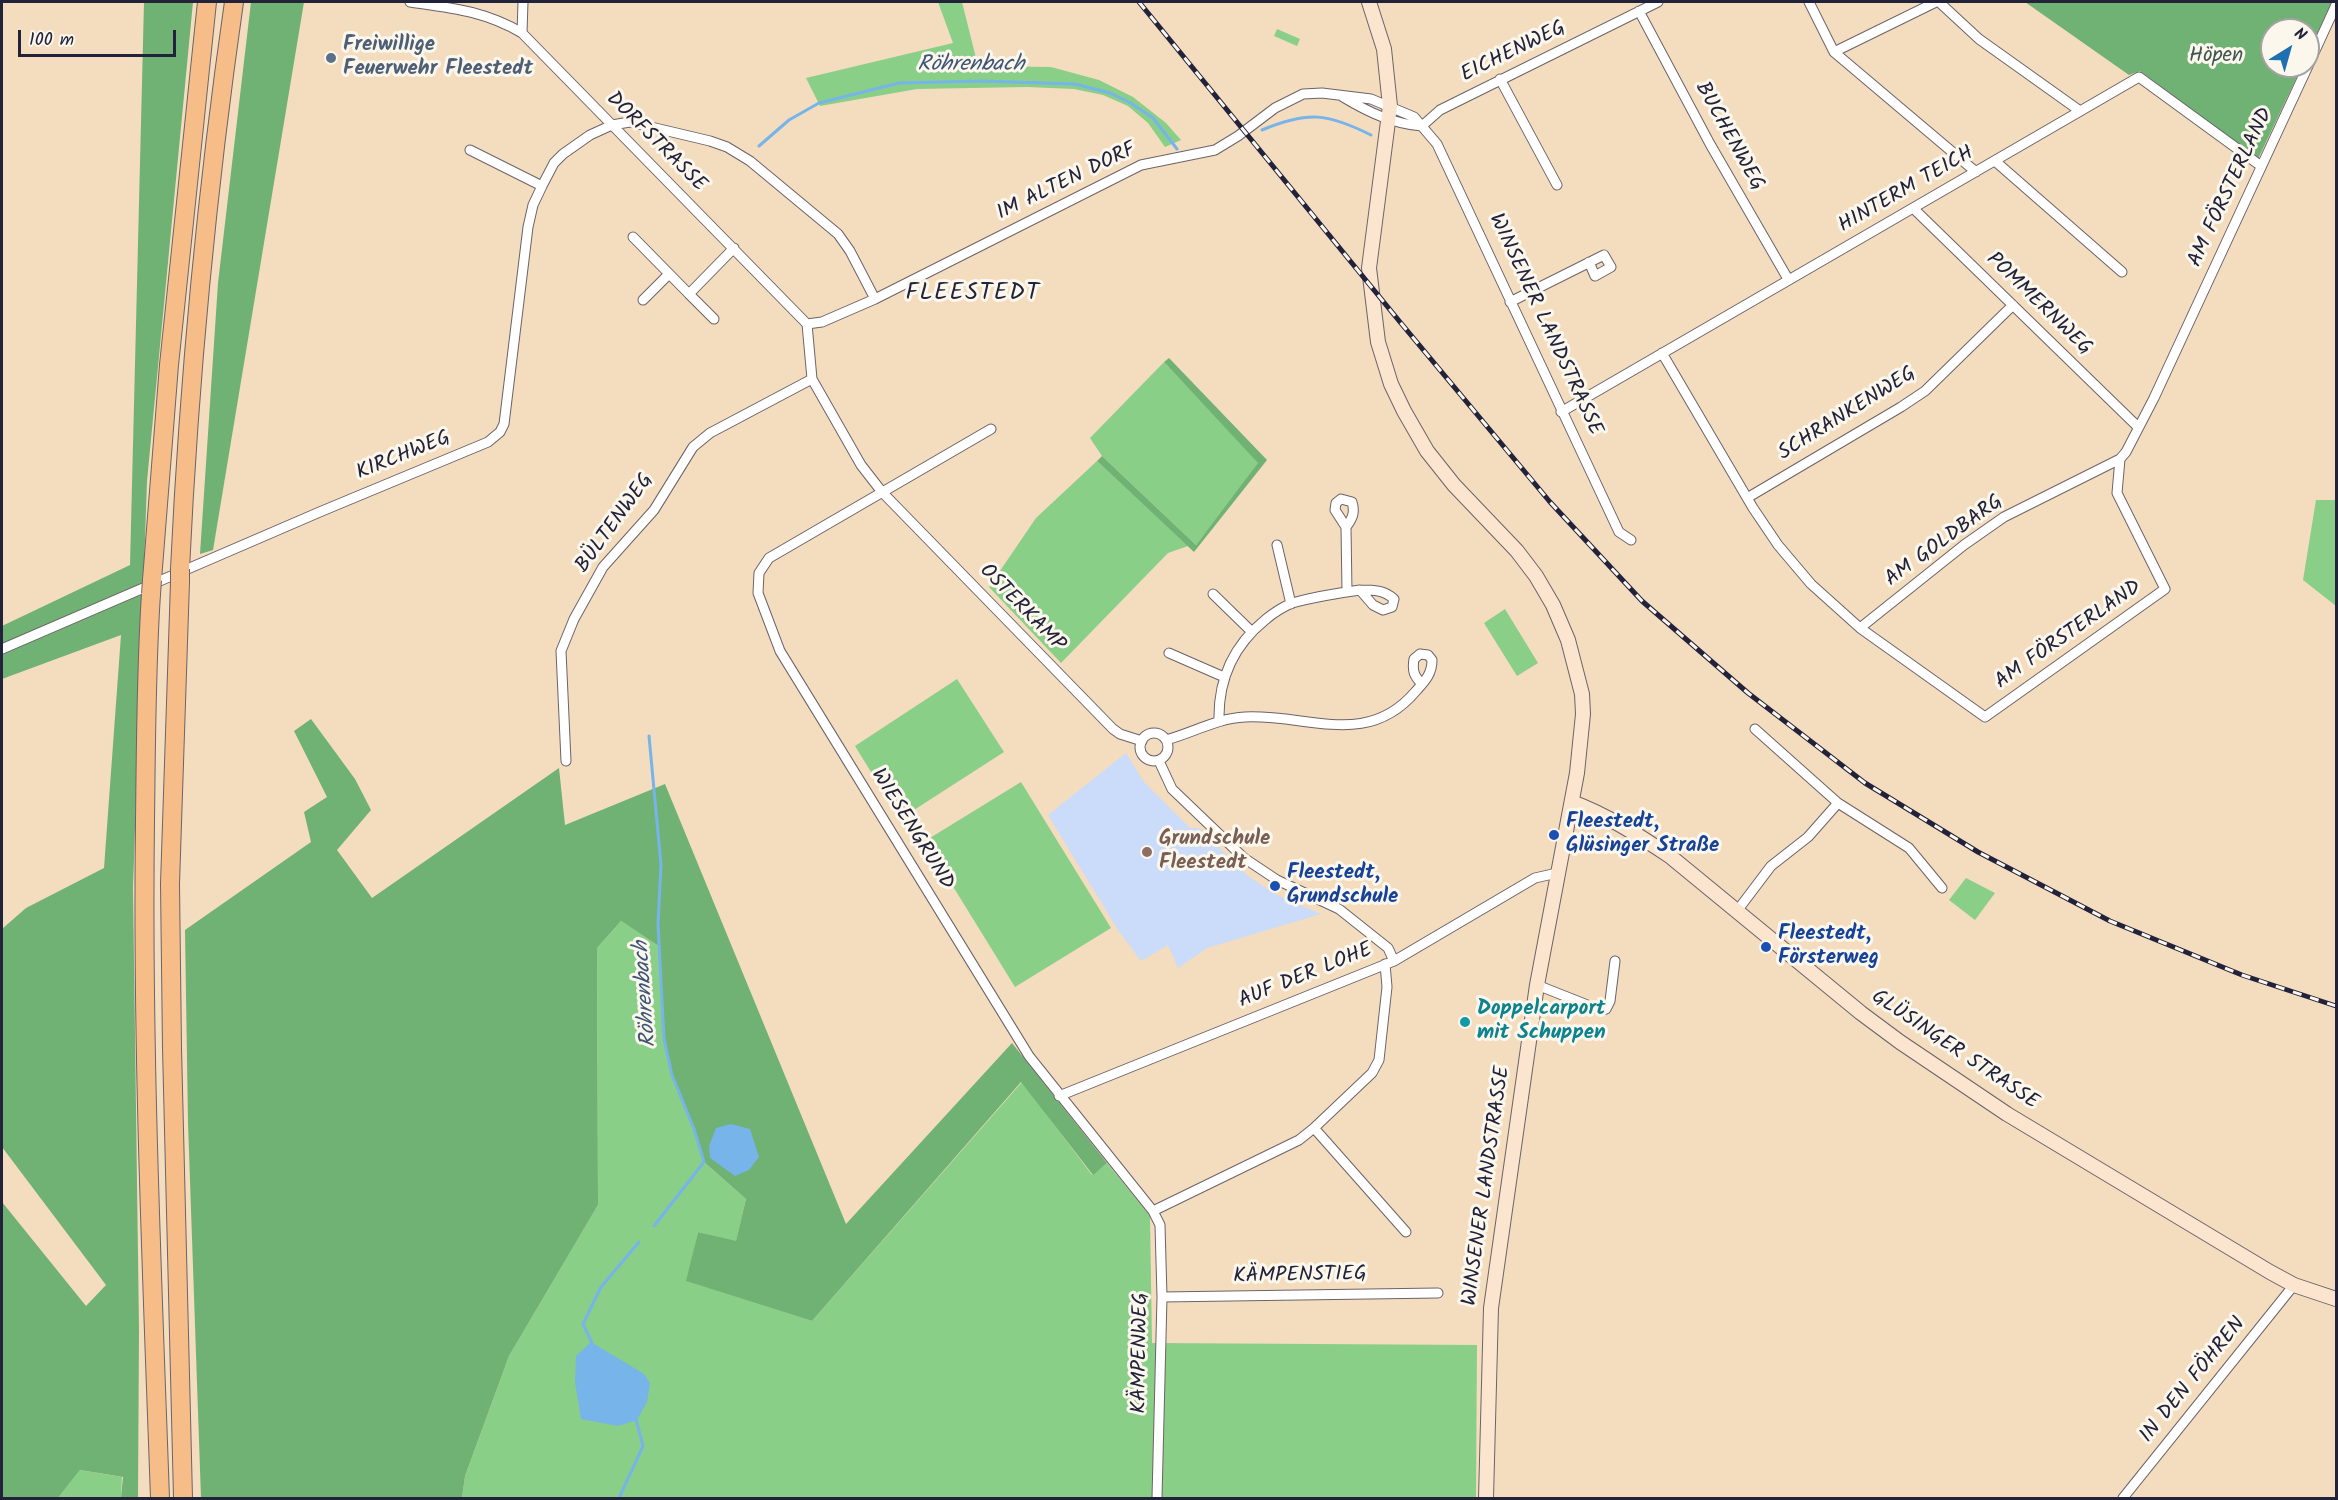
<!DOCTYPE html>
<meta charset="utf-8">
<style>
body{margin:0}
#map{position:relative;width:2338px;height:1500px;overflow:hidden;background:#f4dcbe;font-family:Kalam,sans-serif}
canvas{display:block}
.frame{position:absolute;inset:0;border:3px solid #22223b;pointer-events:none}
.north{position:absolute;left:2260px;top:18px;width:60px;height:60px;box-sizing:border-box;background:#fbf7ec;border:2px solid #a4a2a5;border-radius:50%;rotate:37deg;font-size:16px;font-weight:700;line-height:24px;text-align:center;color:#22223b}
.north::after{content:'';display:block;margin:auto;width:21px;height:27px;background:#1f6fb2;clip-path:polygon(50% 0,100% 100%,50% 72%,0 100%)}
.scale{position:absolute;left:18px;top:30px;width:158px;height:27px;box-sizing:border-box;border:3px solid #22223b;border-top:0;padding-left:8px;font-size:18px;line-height:21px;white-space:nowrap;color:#22223b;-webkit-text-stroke:4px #fbf7ec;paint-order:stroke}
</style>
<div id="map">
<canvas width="2338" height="1500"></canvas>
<div class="frame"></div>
<div class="north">N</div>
<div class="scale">100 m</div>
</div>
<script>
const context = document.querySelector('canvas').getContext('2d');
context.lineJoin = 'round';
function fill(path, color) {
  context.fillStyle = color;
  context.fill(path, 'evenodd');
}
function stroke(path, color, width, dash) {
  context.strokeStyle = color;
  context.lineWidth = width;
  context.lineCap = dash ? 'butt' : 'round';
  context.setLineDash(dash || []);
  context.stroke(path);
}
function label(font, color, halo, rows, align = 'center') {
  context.font = font + ' Kalam,sans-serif';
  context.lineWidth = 6;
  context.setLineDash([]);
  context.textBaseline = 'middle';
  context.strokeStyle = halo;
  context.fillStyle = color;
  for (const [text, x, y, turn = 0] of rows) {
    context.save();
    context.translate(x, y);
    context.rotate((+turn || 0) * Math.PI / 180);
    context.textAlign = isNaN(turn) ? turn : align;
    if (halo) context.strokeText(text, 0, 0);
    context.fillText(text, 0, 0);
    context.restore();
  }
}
const built = new Path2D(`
 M1126,753l18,29 46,46h9l49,48 27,18 46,20 -114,34 -29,20 -10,-23 -27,16 -23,-31 -70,-115z`);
const green = new Path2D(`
 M938,2h24l16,64 73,1 48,13 34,17 33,26 15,17 -16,7 -17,-24 -20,-17 -25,-11 -29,-6 -47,-2 -110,2 -97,17 -14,-28 147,-35z
 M1277,29l23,10 -3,7 -23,-10z
 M1164,362l95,101 -63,82 -94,-89 -12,-18z
 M1097,461l91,85 -20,7 -107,110 -72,-76 47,-69z
 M2316,500h20v106l-33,-26z
 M1505,609l33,54 -21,13 -33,-53z
 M957,679l47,73 -104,67 -45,-73z
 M1021,782l90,146 -96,59 -90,-146z
 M1966,878l29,15 -20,27 -26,-20z
 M621,921l39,26 4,92 40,123 42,37 -10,43 -38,-10 -11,49 125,40 210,-239 70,93 15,-12 43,53 2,127 325,2 -1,153h-1014l3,-22 44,-120 89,-151 -1,-257z
 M80,1470l42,7 -1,21h-63z`);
const forest = new Path2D(`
 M144,2h49l-46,479 -14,406 6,442 -1,169h-17l2,-21 -43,-7 -22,28h-56v-296l84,104 20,-21 -104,-138v-218l24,-21 78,-40 17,-233 -119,44v-53l128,-61z
 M251,2h53l-91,548 -13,4 18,-271z
 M2025,2h307l-24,51v-23h-36v36h30l-44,93 -118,-88 -11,4z
 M1169,358l98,102 -73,92 -97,-91 5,-5 94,89 62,-82 -94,-101z
 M311,719l44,60 16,31 -34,40 35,48 187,-130 6,57 100,-41 181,440 166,-181 95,120 -14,12 -72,-93 -209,239 -126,-40 12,-49 38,9 10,-42 -42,-37 -10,-33 -22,-54 -8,-36 -4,-92 -39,-26 -24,27 1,257 -89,151 -44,120 -3,22h-261l-13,-375 -3,-193 126,-88 -7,-30 23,-15 -33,-66z`);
const water = new Path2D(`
 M731,1124l19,5 9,28 -10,13 -14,6 -25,-18 -1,-12 7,-18z
 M591,1342l53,32 6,9 -3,19 -10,18 -19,6 -37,-7 -6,-37 1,-26z`);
const stream = new Path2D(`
 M1262,130c46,-19 65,-17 109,5
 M759,146l30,-26 30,-17 80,-20 82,-2 94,3 35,9 19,9 24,16 24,31
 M649,736l12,129 -3,59 6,115 8,36 22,54 10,33 -50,64
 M592,1343l-9,-19 18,-37 38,-45
 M619,1498l24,-52 -7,-27`);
const street = new Path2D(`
 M410,2c42,6 75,9 112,31l285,291
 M1809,2l25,50 142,120
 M1939,2l40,37 101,72
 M1639,11l71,133 78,135
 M522,33l1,-31
 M1834,52l102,-50
 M2308,66l28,-61
 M1500,79l57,106
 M1343,97c25,15 50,27 79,29
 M1422,126l18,-16 218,-108
 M470,150l72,36
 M1995,161l127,111
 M1914,209l223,217
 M633,237l56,57
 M643,300l26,-26
 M1510,302l94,-47 7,12 -16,9 -6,-14
 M714,319l-25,-25 45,-46
 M807,324l15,-2 53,-23 266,-134 74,-15 23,-14 37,-28 28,-14 19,-1 49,6 43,18 23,27 182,388 12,8
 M807,324l5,55 49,86 21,27 231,237 7,5 22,7
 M1662,353l91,155 25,37 33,39 49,44 125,89 180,-128 -48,-96 3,-34 6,-7 28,-54 154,-332
 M1561,412l578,-335 122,89
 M991,429l-222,129 -10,15 -1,20 22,58 249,405 124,155 7,14 2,72 -5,201
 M1747,498l154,-91 24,-16 88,-86
 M1346,527l-11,-17 1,-7 5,-4 11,3c3,10 1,16 -6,25l1,65
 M1277,545l14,59
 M1213,594l38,37
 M1860,628l104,-83 40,-28 116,-58
 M2,649l320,-138 166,-69 12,-10 4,-8 24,-197 5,-22 9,-19 12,-23 9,-9 27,-19 22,-10 18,-3 80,19 17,6 23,14 88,73 12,17 25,48
 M1169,653l55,24
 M1219,721c-1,-40 14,-75 46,-101 7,-6 18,-13 27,-17 22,-6 46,-10 68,-13l13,15 10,5 9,-3 2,-8c-10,-9 -20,-9 -34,-9
 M1755,729l83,74
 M1140 747a14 14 0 1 1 28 0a14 14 0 1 1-28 0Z
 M1166,740c26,-7 52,-22 79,-23 64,-3 122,32 171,-26 9,-10 16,-17 16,-31l-4,-5 -8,-1 -6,5c-2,12 0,17 8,25
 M566,761l-5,-110 13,-32 29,-52 51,-57 39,-63 17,-14 102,-54
 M1159,761l13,28 72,69 33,22 62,29 49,39 6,13
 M1737,911l34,-45 37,-29 30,-34 71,45 33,40
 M1537,985l63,25 6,-1 4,-8 5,-40
 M1059,1096l335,-135 141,-83 22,-5
 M1314,1128l92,104
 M1153,1211l146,-71 15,-12 58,-55 7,-13 8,-73 -2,-23
 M1162,1297l276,-4
 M2123,1498l171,-213`);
const secondary = new Path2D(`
 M1369,2l15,47 6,57 -21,162 9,74 13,42 13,27 23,40 27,34 63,66 19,25 17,29 15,35 14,54 1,20 -6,59 -40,212 -46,323 -5,190
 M1572,802c35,13 68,34 99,55l190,156 39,29 107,72 263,158 24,13 42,14`);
const highway = new Path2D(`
 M180,569c9,-190 27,-380 54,-567
 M152,580l17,-215 38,-363
 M180,582l-10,302 2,164 11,450
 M151,594c-5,75 -5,151 -6,227 -3,226 7,452 15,677`);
const rail = new Path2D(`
 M1139,2l261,320 150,180 92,99 106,92 117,90 113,69 132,69 132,54 94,31`);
const highwayBridge = new Path2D(`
 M180,582v-13
 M151,594l1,-14`);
const markers = [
 [331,58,6,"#5c6f8a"],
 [1554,835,6,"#1a4fb4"],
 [1147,852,6,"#8d6e63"],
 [1275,886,6,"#1a4fb4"],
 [1766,947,6,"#1a4fb4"],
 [1465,1022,6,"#0f9aa8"]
];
const serviceNames = [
 ["Freiwillige",343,46],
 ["Feuerwehr Fleestedt",343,70]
];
const streetNames = [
 ["EICHENWEG",1514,53,-26],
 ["BUCHENWEG",1728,137,61],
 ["DORFSTRASSE",655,143,45],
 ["IM ALTEN DORF",1067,183,-26],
 ["AM FÖRSTERLAND",2232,188,-65],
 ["HINTERM TEICH",1907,191,-30],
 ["POMMERNWEG",2038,305,44],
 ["WINSENER LANDSTRASSE",1544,325,65],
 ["SCHRANKENWEG",1848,415,-32],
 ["KIRCHWEG",404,457,-22],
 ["BÜLTENWEG",616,524,-54],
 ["AM GOLDBARG",1945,542,-36],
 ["OSTERKAMP",1021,609,46],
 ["AM FÖRSTERLAND",2069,636,-35],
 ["WIESENGRUND",911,830,58],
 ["AUF DER LOHE",1306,977,-22],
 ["GLÜSINGER STRASSE",1954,1051,34],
 ["WINSENER LANDSTRASSE",1488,1186,-82],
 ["KÄMPENSTIEG",1300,1277,-1],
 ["KÄMPENWEG",1142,1353,-89],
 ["IN DEN FÖHREN",2194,1381,-51]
];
const parkNames = [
 ["Höpen",2216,57]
];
const transitNames = [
 ["Fleestedt,",1566,823],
 ["Glüsinger Straße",1566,847],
 ["Fleestedt,",1287,874],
 ["Grundschule",1287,898],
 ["Fleestedt,",1778,935],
 ["Försterweg",1778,959]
];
const educationNames = [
 ["Grundschule",1159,840],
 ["Fleestedt",1159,864]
];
const cultureNames = [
 ["Doppelcarport",1477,1010],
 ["mit Schuppen",1477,1034]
];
const waterNames = [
 ["Röhrenbach",971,66],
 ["Röhrenbach",647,994,-94]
];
const quarterNames = [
 ["FLEESTEDT",973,295]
];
fill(built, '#cadcf9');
fill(green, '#8acf88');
fill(forest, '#6fb274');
fill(water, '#76b4e9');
stroke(stream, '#76b4e9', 3);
stroke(street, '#6c6369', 11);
stroke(secondary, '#6c6369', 16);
stroke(highway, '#6c6369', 20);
stroke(street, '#fff', 9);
stroke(secondary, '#fce5cf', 14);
stroke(highway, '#f7bd88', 18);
stroke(rail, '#22223b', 5);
stroke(rail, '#fbf7ec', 3, [9]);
stroke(highwayBridge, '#6c6369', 20, []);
stroke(highwayBridge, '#f7bd88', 18);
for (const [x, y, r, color] of markers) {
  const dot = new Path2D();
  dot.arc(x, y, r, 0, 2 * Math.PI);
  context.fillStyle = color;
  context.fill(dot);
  stroke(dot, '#fbf7ec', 2);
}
label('bold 21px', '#4e5e75', '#fbf7ec', serviceNames, 'left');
label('21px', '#22223b', '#fbf7ec', streetNames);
label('21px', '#415652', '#fbf7ec', parkNames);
label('bold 21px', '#164399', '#fbf7ec', transitNames, 'left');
label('bold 21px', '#785e54', '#fbf7ec', educationNames, 'left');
label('bold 21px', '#0d838f', '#fbf7ec', cultureNames, 'left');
label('italic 22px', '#3f5578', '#fbf7ec', waterNames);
context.letterSpacing = '1.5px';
label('24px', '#22223b', '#fbf7ec', quarterNames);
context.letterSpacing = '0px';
</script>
